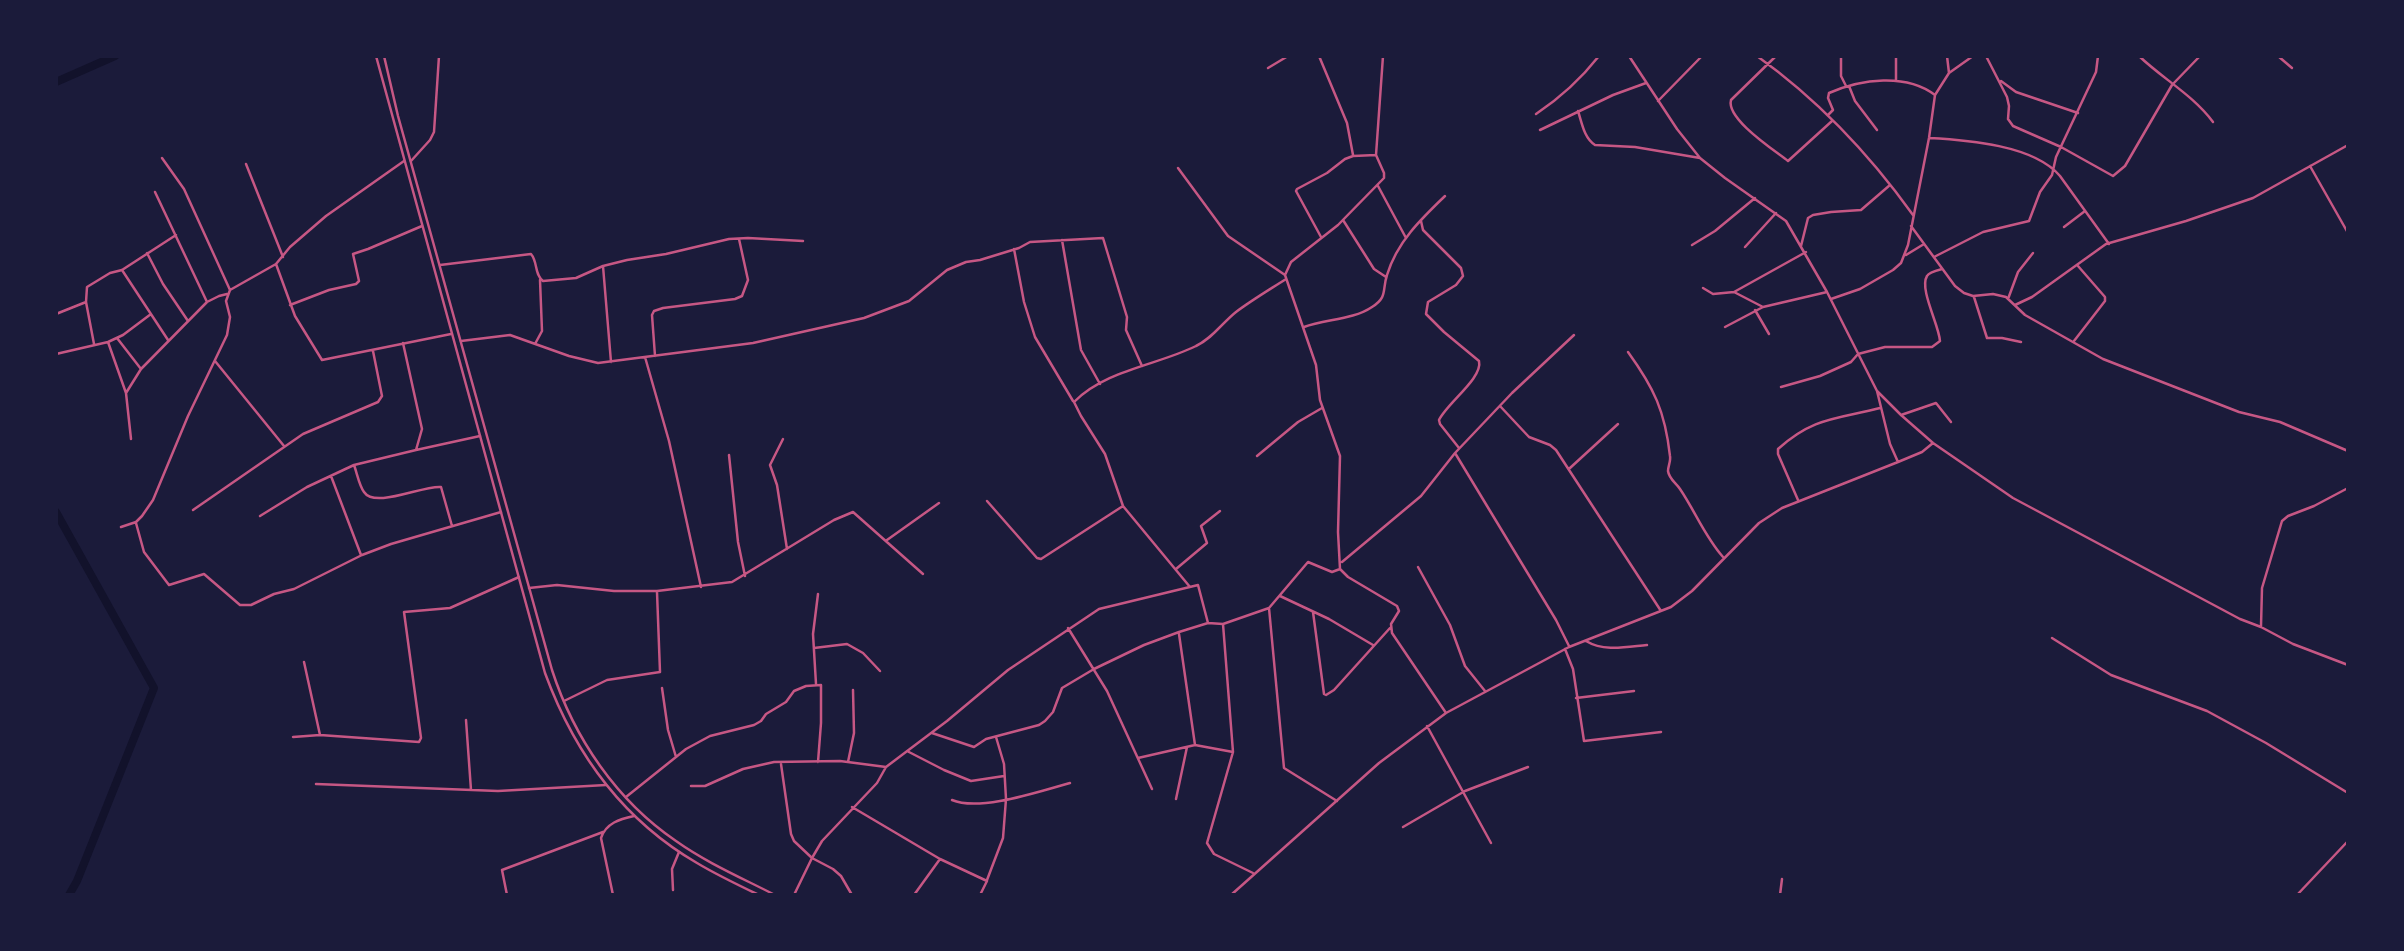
<!DOCTYPE html>
<style>
body{margin:0}
#map{position:relative;width:2404px;height:951px;overflow:hidden;background:#1b1b3a;font-family:"Exo 2",sans-serif}
canvas{display:block}
.frame{position:absolute;inset:0;border:58px solid #1b1b3a;pointer-events:none}
</style>
<div id="map">
<canvas width="2404" height="951"></canvas>
<div class="frame"></div>
</div>
<script>
const context = document.querySelector('canvas').getContext('2d');
context.lineJoin = 'round';
function stroke(path, color, width, dash) {
  context.strokeStyle = color;
  context.lineWidth = width;
  context.lineCap = dash ? 'butt' : 'round';
  context.setLineDash(dash || []);
  context.stroke(path);
}
const river = new Path2D(`
 M56,82l59,-26
 M56,512l98,176 -77,193 -8,14`);
const minor = new Path2D(`
 M1319,56l28,67 6,32
 M1383,56l-7,99 8,18v5l-46,47 -47,37 -6,13 31,90 4,35 20,56 -2,76 2,37 8,8 49,29 2,5 -8,13 1,9 54,80
 M1629,56l48,73 23,29 25,20 61,43 41,71 50,99 24,24 32,28 80,55 227,121 21,8 32,17 55,21
 M1757,56c60,43 113,99 156,159
 M1776,56l-45,44c-5,19 43,50 57,61l44,-40
 M1841,56v20l5,10
 M1896,56v24
 M1947,56l2,17
 M1986,56l21,41 2,9 -1,13 5,7 48,21 52,29 12,-10 47,-81 28,-29
 M2139,56c24,23 54,39 74,66
 M2278,56l14,12
 M1268,68l20,-12
 M2001,81l15,11 62,21
 M1849,86l6,15 22,29
 M1658,101l44,-45
 M1578,111c4,12 6,27 17,34l40,2 65,11
 M1536,114c24,-16 44,-34 63,-58
 M1828,115l5,-5 -5,-12 1,-5c32,-14 77,-20 106,2
 M1540,130l73,-35 33,-12
 M1929,138c38,2 105,7 131,38l49,68
 M162,158l22,31 46,101
 M411,161l19,-21 4,-8 5,-76
 M246,164l37,93
 M2310,166l38,67
 M1178,168l50,68 57,39
 M1378,186l28,52
 M155,192l52,110
 M1343,220l31,49 12,8
 M1421,221l2,9 38,38 2,8 -7,9 -28,17 -2,12 18,18 35,29c4,17 -32,42 -40,59l1,4 19,24
 M1911,226l44,60 9,7 9,3 20,-2 13,3 19,18 78,44 136,53 41,10 68,29
 M2064,227l21,-16
 M1321,237l-25,-46 1,-2 30,-16 18,-14 8,-3 23,-1
 M1062,240l19,110 19,34
 M1692,245l23,-14 40,-33
 M1801,246l7,-28 5,-3 18,-3 30,-2 29,-25
 M1745,247l31,-34
 M1014,249l10,53 11,35 38,64
 M147,253l16,31 25,37
 M1906,255l18,-11
 M1934,257l49,-25 46,-11 11,-29 12,-17 4,-18 40,-85 2,-16
 M276,264l19,52 27,44 129,-26
 M440,265l91,-11c7,8 3,20 12,27l33,-3 27,-12 24,-6 39,-6 63,-15 19,-1 55,3
 M603,266l8,96
 M122,270l46,70
 M1703,288l10,6 21,-2 29,15
 M1734,292l72,-40
 M1974,297l13,41h15l19,4
 M1831,299l29,-10 33,-19 8,-7 7,-18 21,-107 6,-43 14,-22 24,-17
 M2008,299l10,-27 15,-19
 M290,305l39,-15 27,-6 3,-3 -6,-27 15,-5 54,-23
 M2015,305l17,-8 74,-53 80,-23 67,-23 95,-53
 M1755,310l14,24
 M56,314l30,-12
 M1304,327c21,-8 49,-7 68,-20 16,-10 10,-17 15,-32 10,-33 34,-56 58,-79
 M1725,327l38,-20 64,-15
 M117,338l24,31
 M461,341l49,-6 59,21 29,7 155,-20 111,-25 45,-17 38,-31 19,-8 14,-2 39,-12 11,-6 73,-4 24,79 -1,13 16,36
 M2074,341l31,-40v-4l-27,-31
 M108,342l18,51 5,46
 M403,343l19,86 -6,21 64,-14
 M94,344l-8,-42 1,-15 23,-14 12,-3 54,-35
 M535,344l7,-13 -2,-51
 M1628,352c26,36 37,59 42,104 1,5 -2,10 -2,15 1,8 8,12 12,18 15,22 25,48 43,68
 M56,354l52,-12 15,-7 28,-21
 M655,356l-3,-41 2,-4 9,-3 72,-9 7,-3 6,-16 -9,-41
 M645,357l24,84 32,146
 M215,361l69,85
 M1781,387l39,-11 31,-14 7,-8 27,-7h47l8,-6c-1,-16 -21,-52 -13,-65 2,-4 11,-6 15,-7
 M126,393l15,-24 66,-67 12,-6 8,-2
 M1500,406l29,31 21,8 6,5 105,161
 M1901,415l35,-12 15,19
 M783,439l-13,26 7,20 10,64
 M1455,453l101,167 13,26
 M729,455l9,87 7,34
 M1257,456l41,-34 24,-14
 M1898,462l24,-10 11,-9
 M354,465c3,8 5,20 10,27 11,17 59,-7 77,-5l11,39
 M1570,468l48,-44
 M331,476l30,79
 M1798,500l-20,-46v-5c35,-32 59,-30 102,-41
 M987,501l50,57 4,1 82,-53 67,81
 M1123,506l-18,-52 -24,-38 -7,-14c31,-32 84,-37 122,-56 17,-8 26,-23 40,-34 16,-12 33,-22 50,-33
 M193,510l110,-76 75,-32 4,-6 -9,-45
 M260,516l47,-29 47,-22 62,-15
 M136,523l8,29 25,33 35,-11 36,31h11l23,-11 20,-5 68,-34 29,-11 110,-32
 M121,527l15,-5 6,-6 11,-16 35,-84 39,-81 3,-18 -4,-16 4,-11 46,-26 14,-17 36,-31 78,-55
 M887,540l52,-37
 M1342,562l79,-66 34,-43 57,-60 62,-58
 M1418,567l32,58 15,41 20,25
 M1176,569l31,-26 -6,-17 19,-15
 M529,588l28,-3 57,6h43l75,-9 102,-62 19,-8 70,62
 M1280,596l49,23 44,26
 M1269,608l15,160 53,33
 M1313,612l11,82 2,1 8,-5 56,-62
 M1223,624l10,128 -26,91 7,11 39,19
 M2261,626l1,-38 20,-67 6,-5 26,-10 34,-18
 M1068,628l39,63 45,98
 M1179,634l16,111
 M2052,638l59,37 96,36 59,32 82,50
 M1586,641c18,11 40,6 61,4
 M814,648l33,-4 16,9 17,18
 M1565,649l8,20 11,72 77,-9
 M304,662l16,73
 M816,684l-3,-50 5,-40
 M662,688l6,42 8,27
 M1576,698l58,-7
 M564,701l43,-21 53,-8 -3,-80
 M466,720l5,70
 M1427,726l64,117
 M932,733l42,14 12,-8 53,-14 6,-4 8,-9 9,-24 32,-19 50,-24 35,-13 29,-9 15,1 46,-16 39,-46 24,10 8,-3
 M293,737l27,-2 99,7 2,-4 -17,-126 46,-4 69,-31
 M907,751l37,19 27,11 33,-5
 M1138,758l57,-13 38,7
 M848,762l6,-29 -1,-43
 M781,764l10,70 3,7 18,17 -18,37
 M316,784l182,7 108,-6
 M691,786h14l38,-17 31,-7 66,-1 46,6
 M626,797l60,-48 24,-13 44,-11 7,-4 5,-7 20,-12 8,-11 12,-5 15,-1v38l-3,39
 M1176,799l11,-52
 M952,800c28,12 88,-9 118,-17
 M852,807l88,52 47,22 -7,14
 M1403,827l62,-36 63,-24
 M987,880l16,-42 3,-39 -2,-35 -8,-27
 M673,890l-1,-21 7,-17
 M507,895l-5,-25 101,-38
 M613,895l-12,-57c5,-15 19,-19 33,-22
 M852,895l-11,-19 -8,-7 -21,-11 10,-17 55,-58 9,-16 61,-46 61,-51 91,-61 99,-24 10,38
 M914,895l26,-36
 M1231,895l148,-132 67,-50 123,-66 102,-40 21,-16 67,-68 23,-15 116,-46 -8,-18 -13,-53
 M1780,895l2,-16
 M2297,895l51,-54`);
const tertiary = new Path2D(`
 M376,56l169,617c29,79 78,147 152,190 20,12 41,22 62,32
 M384,56l14,60 154,554c22,68 65,131 124,171 31,22 66,37 99,54`);
stroke(river, '#12122b', 8);
stroke(minor, '#c65784', 2.5);
stroke(tertiary, '#c65784', 2.5);
</script>
